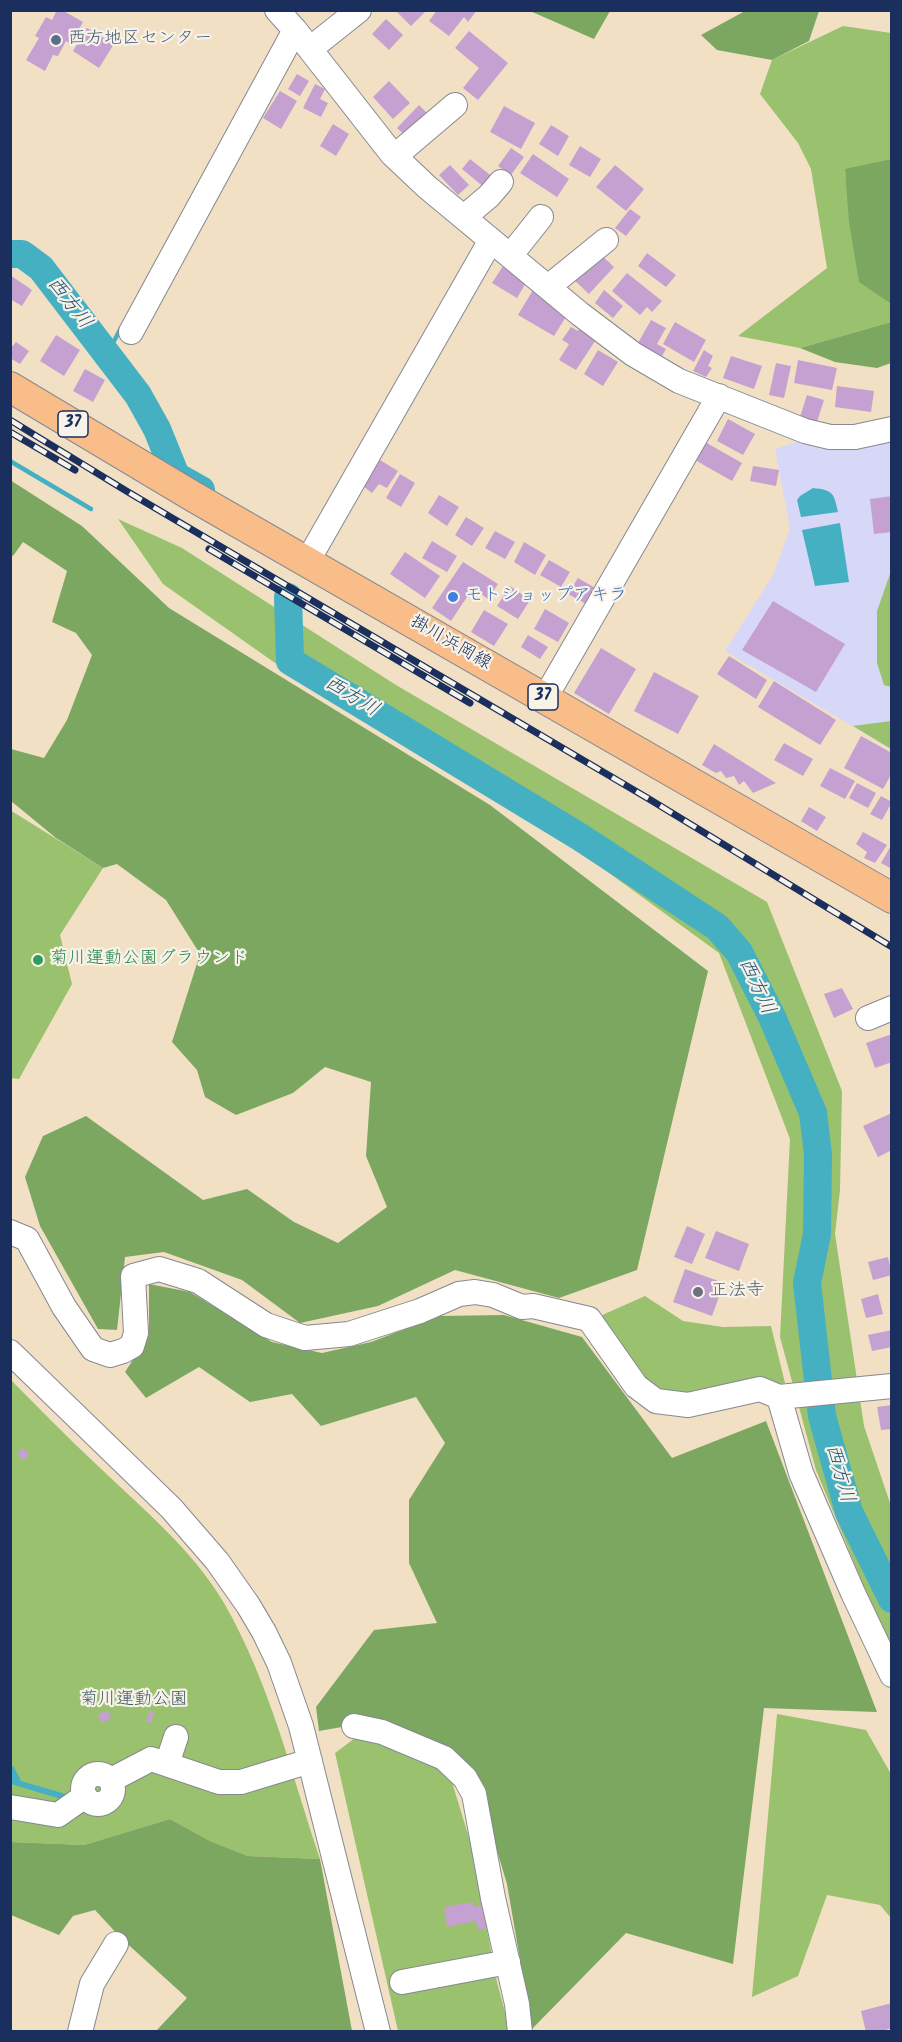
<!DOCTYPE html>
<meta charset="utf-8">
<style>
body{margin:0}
#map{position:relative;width:902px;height:2042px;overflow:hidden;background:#f2e0c5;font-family:Kalam,sans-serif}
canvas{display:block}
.frame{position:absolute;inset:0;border:12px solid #1b2f5e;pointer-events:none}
</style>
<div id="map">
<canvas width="902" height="2042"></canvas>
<div class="frame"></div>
</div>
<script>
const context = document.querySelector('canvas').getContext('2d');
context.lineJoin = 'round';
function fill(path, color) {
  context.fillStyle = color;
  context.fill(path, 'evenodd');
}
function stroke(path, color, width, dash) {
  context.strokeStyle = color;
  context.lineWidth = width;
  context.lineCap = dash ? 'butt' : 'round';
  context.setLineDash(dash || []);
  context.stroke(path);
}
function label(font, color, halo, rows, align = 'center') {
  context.font = font + ' Kalam,"Klee One",sans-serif';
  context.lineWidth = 4.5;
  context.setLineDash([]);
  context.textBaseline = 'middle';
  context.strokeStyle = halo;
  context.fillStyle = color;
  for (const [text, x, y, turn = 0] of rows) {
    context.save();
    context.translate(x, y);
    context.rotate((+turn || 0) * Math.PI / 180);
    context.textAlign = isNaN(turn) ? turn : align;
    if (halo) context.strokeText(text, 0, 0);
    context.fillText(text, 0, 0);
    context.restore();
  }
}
const built = new Path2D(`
 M891,438v311l-166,-98 48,-76 17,-47 -15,-79 25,-8 21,8 26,-2z`);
const green = new Path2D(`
 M843,26l48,7v126l-46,11 14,111 32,23v18l-91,26 -62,-12 89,-68 -16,-99 -13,-26 -38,-49 12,-34z
 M118,519l64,29 214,137 371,217 75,189 -2,99 -5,44 29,192 27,80v141l-24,-53 -51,-124 -36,-133 10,-198 -71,-186 -254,-185 -180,-98 -122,-86z
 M891,571v116l-7,-2 -7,-22v-52z
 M891,721v28l-38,-23z
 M10,810l93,58 -43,67 12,49 -53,95 -9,-1z
 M645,1296l38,25 40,6 48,-1 14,57 -73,17 -76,-14 -36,-70z
 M10,1379c29,29 58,59 88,87 45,43 94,83 126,137 46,80 67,170 96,256l-72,-3 -38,-15 -40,-22 -86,26 -73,-3z
 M777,1714l89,16 25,44v144l-11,-13 -53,-10 -29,81 -46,21z
 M363,1732l85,37 22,72 27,141 13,49h-112l-63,-278z`);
const forest = new Path2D(`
 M530,11h80l-16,28z
 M745,11v-1l74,1 -10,30 -37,19 -55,-10 -16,-15z
 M891,159h1l-1,145 -32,-22 -10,-60 -4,-53z
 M891,322v41l-14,5 -42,-6 -35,-14z
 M10,480l72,46 87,82 321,197 218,166 -71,299 -78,28 -104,-28 -77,36 -78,17 -58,-43 -78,-28 -39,5 -8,73 -19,-1 -58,-103 -15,-49 18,-41 43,-20 117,84 44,-11 47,33 44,21 49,-36 -21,-51 5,-74 -46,-15 -32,26 -57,22 -31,-18 -8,-27 -25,-28 28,-88 -34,-54 -49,-36 -14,4 -47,-30 -45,-37v-52l33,9 23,-38 25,-65 -16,-22 -24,-11 15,-51 -44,-29 -10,14 -2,-1z
 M149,1284l41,8 82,50 50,11 49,-11 68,-26 65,-1 78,22 90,121 94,-37 111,291 -113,-4 -31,256 -107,-31 -94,96 -25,-145 -22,-74 -23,-47 -80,-43 -63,11 -3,-24 58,-77 63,-7 -28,-60v-63l36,-57 -29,-46 -95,29 -29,-32 -42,8 -51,-35 -53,31 -21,-26 24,-37z
 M170,1819l40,22 38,15 72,3 32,172h-196l31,-33 -66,-60 -26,-28 -22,6 -14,19 -48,-20v-73l73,3z`);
const water = new Path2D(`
 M813,488c20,2 21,5 25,24l-37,5 -4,-17 3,-4z
 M840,523l9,59 -34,4 -13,-56z
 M10,1766l4,1 7,14 48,14 -5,5 -53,-16z`);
const stream = new Path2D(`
 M107,354l14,-26
 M10,461l81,48`);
const river = new Path2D(`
 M10,254h12l19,14 97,127 19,34 19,47 25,14
 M288,597l2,64 290,176 137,90 22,25 33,65 41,96 5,41 -1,80 -10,49 15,133 27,96 43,87`);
const building = new Path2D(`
 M57,10h5l21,12 -12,22 -5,-3 -8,15 -5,-1 -8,16 -19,-11 13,-22 -4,-2 11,-19 6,3z
 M398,10h29l-16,16 -14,-14z
 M437,10h40l-9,12 -4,-5 -15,19 -20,-15z
 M386,19l17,16 -14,15 -17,-16z
 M87,28l27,16 -15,24 -26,-17z
 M469,31l39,32 -30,37 -15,-12 16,-20 -24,-20z
 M297,74l12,7 -9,15 -12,-7z
 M389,81l21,22 -17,16 -20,-22z
 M315,84l10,5 -5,10 8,4 -7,14 -18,-9z
 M280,91l17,10 -16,28 -18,-11z
 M419,105l10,10 -22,22 -10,-9z
 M504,106l31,17 -14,26 -31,-17z
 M333,124l16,10 -13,22 -16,-10z
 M551,125l18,11 -11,20 -19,-12z
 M580,146l21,13 -11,18 -21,-12z
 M511,148l13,9 -13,18 -13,-9z
 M533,154l36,25 -12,18 -37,-24z
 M470,159l24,19 -9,10 -23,-19z
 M450,165l19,20 -11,10 -19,-20z
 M615,165l29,24 -18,22 -30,-24z
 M630,209l11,8 -15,19 -11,-8z
 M599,253l15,14 -25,27 -16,-15z
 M647,253l29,22 -10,12 -28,-21z
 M503,266l24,15 -10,17 -25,-15z
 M627,273l35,28 -10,11 -5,-5 -7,8 -28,-24z
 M10,275l22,15 -10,16 -12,-7z
 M533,290l36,22 -15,24 -36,-21z
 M604,290l19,16 -10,12 -18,-15z
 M651,320l15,8 -9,16 9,5 -4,7 -24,-13z
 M675,322l31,18 -12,22 -31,-18z
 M582,324l17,11 -23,35 -17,-10 10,-16 -7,-4 9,-13 7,4z
 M56,335l24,15 -16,26 -24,-15z
 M16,342l13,9 -9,13 -10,-6v-9z
 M598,350l20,12 -15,24 -19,-12z
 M704,350l9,6 -5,10 4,2 -6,9 -13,-6z
 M731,356l31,10 -8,23 -31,-11z
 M798,360l39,8 -5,22 -38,-7z
 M776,363l15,3 -7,32 -15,-3z
 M85,369l20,11 -12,22 -20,-11z
 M837,386l37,5 -3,21 -36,-5z
 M807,395l17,5 -7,22 -17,-5z
 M728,419l27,15 -12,21 -26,-14z
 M705,442l37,21 -10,18 -37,-21z
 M380,460l18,11 -11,17 -8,-4 -7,9 -8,-6z
 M753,466l26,4 -3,16 -26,-5z
 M400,474l15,9 -14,24 -15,-9z
 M439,495l20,12 -12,19 -19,-13z
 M892,496v36l-18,2 -4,-35z
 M466,517l18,11 -12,18 -17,-11z
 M495,531l20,11 -10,17 -20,-11z
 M432,541l25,15 -10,16 -25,-14z
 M524,542l22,13 -11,20 -21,-13z
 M405,552l35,24 -15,22 -35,-24z
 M549,560l21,12 -9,15 -21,-12z
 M463,562l35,22 -10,15 -15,-11 -22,33 -19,-13z
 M578,578l19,11 -9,16 -20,-11z
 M510,586l20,14 -12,19 -21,-13z
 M773,601l72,43 -29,48 -74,-42z
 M545,609l24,14 -11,19 -24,-13z
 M484,610l24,14 -14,22 -23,-14z
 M528,635l20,12 -8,12 -19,-12z
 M601,648l35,21 -27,45 -35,-21z
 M729,656l38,24 -11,19 -39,-25z
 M654,672l45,24 -21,38 -44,-23z
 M774,681l62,39 -16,25 -62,-38z
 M861,736l31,17v20l-9,16 -39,-21z
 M784,743l29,16 -10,17 -29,-16z
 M714,744l62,39 -23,10 -9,-12 -5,4 -5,-9 -8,2 -5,-7 -5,2 -14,-8z
 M830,768l25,13 -10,18 -25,-13z
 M857,783l19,10 -8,15 -19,-10z
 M881,796l11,6 -10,18 -12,-6z
 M809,807l17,10 -9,14 -16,-10z
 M863,832l24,13 -12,18 -11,-5 3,-6 -11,-8z
 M892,844v25l-11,-6z
 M842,988l11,21 -19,9 -10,-24z
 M892,1034v28l-17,6 -9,-25z
 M892,1113v37l-14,7 -15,-31z
 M687,1226l18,8 -13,30 -18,-7z
 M716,1231l33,13 -10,27 -34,-13z
 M888,1257l4,18 -19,5 -5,-18z
 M685,1269l39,14 -12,33 -39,-14z
 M878,1294l5,20 -17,4 -5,-19z
 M892,1330v17l-20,4 -4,-16z
 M892,1405v24l-11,1 -4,-23z
 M22,1448l7,6 -5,6 -7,-5z
 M150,1710l4,2 -3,11 -5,-1z
 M108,1711l3,8 -10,4 -3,-9z
 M473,1902l1,5 9,-2 4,23 -9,2 -2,-9 -29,6 -3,-20z
 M892,2003v25l-13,4h-13l-5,-21z`);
const minor = new Path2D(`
 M277,10l18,20 97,124 35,33 153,127 53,40 46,27 126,50 25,6h25l37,-8
 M310,49l49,-39
 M395,156l60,-51
 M464,217l25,-21 12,-14
 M510,256l31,-39
 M548,287l58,-47
 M131,332l164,-302
 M307,562l184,-322
 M545,698l174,-302
 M868,1018l24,-10
 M10,1232l17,7 37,68 29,42 17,6 13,-4 9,-5 4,-13 -3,-57 26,-7 39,12 68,44 39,13 44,-4 71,-23 39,-17 16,-2 18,3 29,12 11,-1 56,13 47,67 20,15 32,4 72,-16 19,8 113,-11
 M10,1352l161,156 46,53 31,44 16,27 15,31 22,63 77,306
 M779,1397l22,76 52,120 39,82
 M354,1726l28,6 62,26 21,20 9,16 19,104 24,106 3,28
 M167,1764l9,-27
 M83 1789a15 15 0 1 1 30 0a15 15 0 1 1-30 0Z
 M111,1780l40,-21 68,23h22l69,-21
 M10,1807l48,8 27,-19
 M402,1982l106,-20
 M80,2032l12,-48 24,-40`);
const major = new Path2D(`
 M10,387l184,110 698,401`);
const rail = new Path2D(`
 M10,420l118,72 521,307 243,148
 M10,432l65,38
 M209,549l261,154`);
const markers = [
 [56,40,6,"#5c6f8a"],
 [453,597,6,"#3f7fe0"],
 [38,960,6,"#2e9e5b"],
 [698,1292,6,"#6b7280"]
];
const shields = [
 [73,424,30],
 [543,697,30]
];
const shieldNames = [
 ["37",73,424],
 ["37",543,697]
];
const serviceNames = [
 ["西方地区センター",68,40]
];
const shopNames = [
 ["モトショップアキラ",465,597]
];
const streetNames = [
 ["掛川浜岡線",450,644,30]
];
const leisureNames = [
 ["菊川運動公園グラウンド",50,960]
];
const worshipNames = [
 ["正法寺",710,1292]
];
const parkNames = [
 ["菊川運動公園",134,1701]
];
const waterNames = [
 ["西方川",68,304,52],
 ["西方川",351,698,31],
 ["西方川",755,987,65],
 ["西方川",838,1474,74]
];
fill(built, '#d7d7f8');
fill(green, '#9ac16d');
fill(forest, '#7ba760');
fill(water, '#44b0c2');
stroke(stream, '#44b0c2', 4.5);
stroke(river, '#44b0c2', 28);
fill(building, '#c4a1d0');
stroke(minor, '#868892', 26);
stroke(major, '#868892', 32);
stroke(minor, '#fff', 24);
stroke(major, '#f8bd89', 30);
stroke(rail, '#1b2f5e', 7);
stroke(rail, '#f7f3e8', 4.5, [14]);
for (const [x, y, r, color] of markers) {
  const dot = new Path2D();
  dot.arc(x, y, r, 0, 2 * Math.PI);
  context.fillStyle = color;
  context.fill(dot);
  stroke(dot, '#f7f3e8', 2);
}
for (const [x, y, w] of shields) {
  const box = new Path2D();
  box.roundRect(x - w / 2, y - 13, w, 26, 4.5);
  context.fillStyle = '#f7f3e8';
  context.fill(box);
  stroke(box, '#1b2f5e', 1.5);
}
label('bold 16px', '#1b2f5e', null, shieldNames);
label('18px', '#4e5e75', '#f7f3e8', serviceNames, 'left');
label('18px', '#366cbe', '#f7f3e8', shopNames, 'left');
label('18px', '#1b2f5e', '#f7f3e8', streetNames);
label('18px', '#27864d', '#f7f3e8', leisureNames, 'left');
label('18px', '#5b616d', '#f7f3e8', worshipNames, 'left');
label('18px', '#415b62', '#f7f3e8', parkNames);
label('italic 20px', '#27567c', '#f7f3e8', waterNames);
</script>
